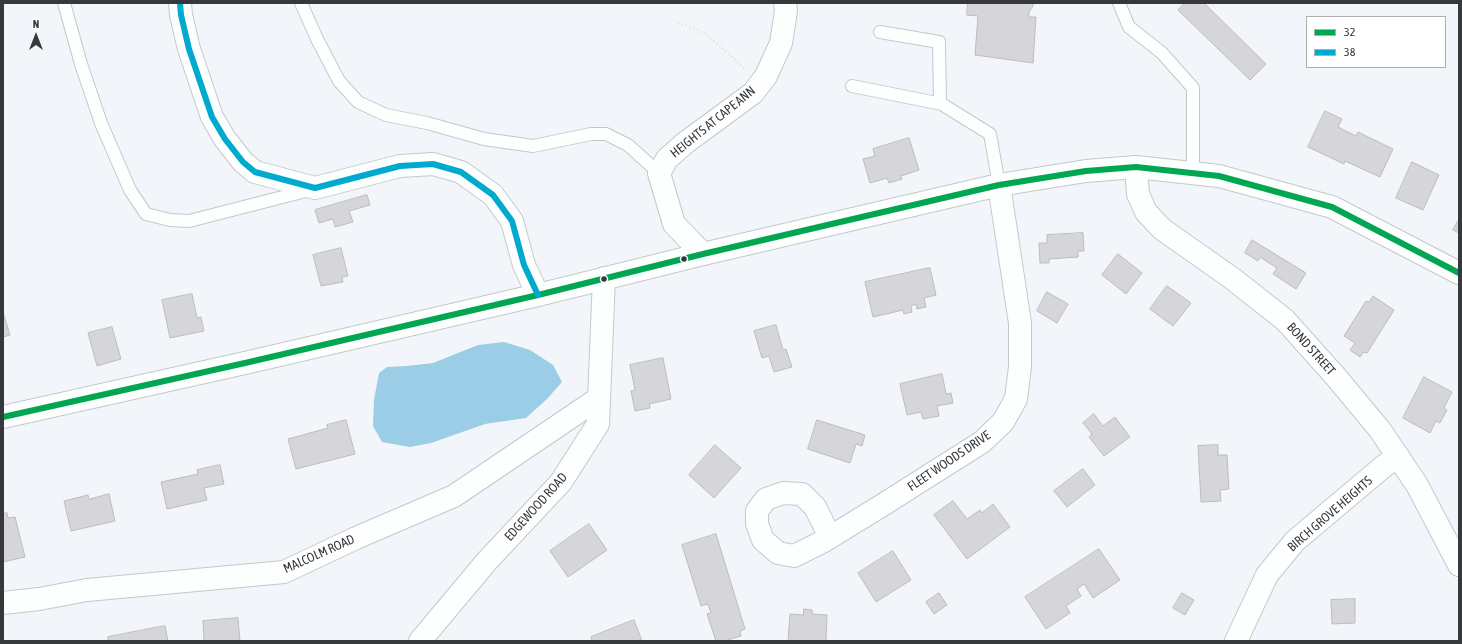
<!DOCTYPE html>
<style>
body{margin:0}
#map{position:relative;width:1462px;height:644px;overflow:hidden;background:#f2f6fa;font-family:"Asap Condensed",sans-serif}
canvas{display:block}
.frame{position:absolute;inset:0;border:4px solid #36383c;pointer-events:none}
.legend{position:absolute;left:1306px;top:16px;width:140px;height:52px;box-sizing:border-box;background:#fff;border:1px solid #afafb1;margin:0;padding:5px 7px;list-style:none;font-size:12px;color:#36383c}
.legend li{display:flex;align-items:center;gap:8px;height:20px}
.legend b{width:20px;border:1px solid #afafb1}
.north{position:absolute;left:16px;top:16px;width:40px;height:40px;-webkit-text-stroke:3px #fff;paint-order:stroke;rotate:0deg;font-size:11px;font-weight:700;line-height:16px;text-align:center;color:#36383c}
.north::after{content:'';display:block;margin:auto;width:14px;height:18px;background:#36383c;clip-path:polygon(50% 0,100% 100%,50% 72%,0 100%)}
</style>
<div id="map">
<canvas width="1462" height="644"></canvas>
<div class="frame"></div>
<ul class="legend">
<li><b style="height:5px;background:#00a651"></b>32</li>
<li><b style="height:5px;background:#00a9ce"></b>38</li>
</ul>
<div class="north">N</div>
</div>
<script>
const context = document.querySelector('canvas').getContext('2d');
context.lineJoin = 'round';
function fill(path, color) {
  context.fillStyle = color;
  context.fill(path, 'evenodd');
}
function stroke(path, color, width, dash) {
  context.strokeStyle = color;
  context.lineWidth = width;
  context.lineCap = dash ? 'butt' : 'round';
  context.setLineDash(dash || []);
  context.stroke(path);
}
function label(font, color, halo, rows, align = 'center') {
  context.font = font + ' "Asap Condensed",sans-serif';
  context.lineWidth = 3;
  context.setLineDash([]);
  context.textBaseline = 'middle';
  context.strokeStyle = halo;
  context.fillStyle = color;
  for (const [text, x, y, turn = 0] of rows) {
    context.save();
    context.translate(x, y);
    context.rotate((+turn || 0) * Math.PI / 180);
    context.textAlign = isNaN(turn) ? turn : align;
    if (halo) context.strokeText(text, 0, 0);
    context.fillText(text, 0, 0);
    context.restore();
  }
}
const water = new Path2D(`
 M504,342l26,8 23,15 9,17 -15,17 -21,19 -41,6 -54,19 -21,4 -28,-5 -9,-16 1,-26 5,-27 8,-6 20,-1 26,-3 45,-18z`);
const building = new Path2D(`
 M968,3h65v3l-4,6v5h7l-3,46 -58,-8 3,-39 -11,-1z
 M1185,3h19l62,61 -16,16 -72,-70z
 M1325,111l17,8 -4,8 18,9 2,-4 35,17 -13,28 -35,-16 -1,3 -36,-17z
 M909,138l10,32 -18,6 1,3 -13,4 -2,-5 -17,5 -7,-24 12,-3 -2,-7z
 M1412,162l27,13 -16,35 -27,-12z
 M367,195l3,10 -21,6 4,11 -18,5 -2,-8 -14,4 -4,-13z
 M1459,219v14l-6,-3z
 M1083,233l1,18h-6v6l-29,2v4h-9l-1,-20h8v-8z
 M1252,240l54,33 -10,16 -23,-15 4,-6 -17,-11 -2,4 -13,-8z
 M341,248l7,28 -6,1 1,5 -22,4 -8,-31z
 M1118,254l24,19 -16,21 -24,-19z
 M930,268l6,27 -12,3 2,9 -9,2 -1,-5 -5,2 1,6 -8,2 -1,-4 -30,7 -8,-35z
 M1167,286l24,17 -18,23 -23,-17z
 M1047,292l21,12 -11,19 -20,-12z
 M192,294l5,24 4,-1 3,14 -34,7 -8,-38z
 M1373,296l21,14 -27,43 -3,-1 -4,5 -10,-7 5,-7 -11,-7 22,-35 3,1z
 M3,312l7,23 -7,2z
 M776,325l7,25 3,-1 6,18 -18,5 -5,-16 -7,2 -8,-27z
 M112,327l9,32 -24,7 -9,-33z
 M663,358l8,41 -22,5 1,4 -15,3 -4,-20 4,-1 -5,-25z
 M942,374l4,20 5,-1 2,10 -16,3 2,10 -16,3 -2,-7 -14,3 -7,-31z
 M1424,377l28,15 -8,16 3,2 -7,13 -4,-2 -6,12 -27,-15z
 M1094,414l9,12 12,-9 15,20 -26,19 -15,-19 3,-3 -9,-11z
 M346,420l9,34 -59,15 -8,-30 40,-11 -1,-3z
 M817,420l48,15 -3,11 -6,-2 -6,19 -42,-14z
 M715,445l26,23 -27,30 -25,-23z
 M1218,445v10h9l2,34 -9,1 1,11 -20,1 -3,-56z
 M220,465l4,19 -20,4 3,12 -40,9 -6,-27 37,-8 -1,-4z
 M1083,469l12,16 -28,22 -13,-16z
 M109,494l6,27 -44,10 -7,-30 24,-6 1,4z
 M953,501l14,18 13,-9 2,3 11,-9 17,23 -43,32 -33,-44z
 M7,513l1,5 7,-1 10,40 -22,5v-48z
 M589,524l18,26 -39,27 -18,-26z
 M716,534l29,95 -5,2 1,5 -17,5h-8l-9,-27 4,-1 -3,-9 -7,2 -19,-61z
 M1099,549l21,31 -27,18 -9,-14 -7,5 4,7 -15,10 4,7 -24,16 -21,-32z
 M893,551l18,29 -35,22 -18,-29z
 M939,593l8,12 -13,9 -8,-12z
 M1182,593l12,7 -9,15 -12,-7z
 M1355,599v24l-23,1 -1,-24z
 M804,609l8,1v4l15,1 -1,26h-38l2,-27 13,1z
 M238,618l2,23h-36l-1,-20z
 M634,620l8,21h-50l-1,-4z
 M165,626l3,15h-60v-4z`);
const path = new Path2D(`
 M678,23c27,5 46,27 66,45`);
const lane = new Path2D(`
 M64,3l17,61 20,59 29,67 16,24 24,6 19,1 121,-31
 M301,3l16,36 22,42 19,21 28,13 41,8 57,16 49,7 58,-12h15l22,11 31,28
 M1119,3l10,24 33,26 31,35v85
 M880,32l59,10 1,61 50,31 9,51
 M852,86l90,18`);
const street = new Path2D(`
 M180,3l1,12 8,34 23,68 13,22 18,23 12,10 60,16 85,-22 33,-2 28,8 32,23 19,26 12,44 14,30
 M1136,167l2,27 8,18 16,17 71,50 52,41 51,57 44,53 37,55 42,80
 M703,254l-29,-30 -15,-51 8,-14 18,-16 68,-50 13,-17 15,-33 5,-32 -1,-8
 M830,537l-15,-30 -13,-13 -19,-1 -17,6 -9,12v13l6,16 15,13 16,3 30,-15 57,-35 101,-64 21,-20 13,-23 4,-32v-44l-21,-138
 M3,603l36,-4 48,-9 197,-18 72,-34 98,-42 145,-98
 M420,641l67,-80 74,-79 37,-58 6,-146
 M1236,641l31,-66 28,-34 89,-75 14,-10`);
const secondary = new Path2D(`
 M3,417l242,-54 293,-68 165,-41 296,-69 87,-14 50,-4 83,9 113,31 127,66`);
const bus1 = new Path2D(`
 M3,417l242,-54 293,-68 165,-41 296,-69 87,-14 50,-4 83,9 113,31 127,66`);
const bus2 = new Path2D(`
 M180,3l1,12 8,34 23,68 13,22 18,23 12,10 60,16 85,-22 33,-2 28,8 32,23 19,26 12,44 14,30`);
const markers = [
 [684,259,3.5,"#36383c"],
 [604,279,3.5,"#36383c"]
];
const streetNames = [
 ["HEIGHTS AT CAPE ANN",713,122,-39],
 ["BOND STREET",1311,349,48],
 ["FLEET WOODS DRIVE",949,461,-34],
 ["EDGEWOOD ROAD",536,507,-48],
 ["BIRCH GROVE HEIGHTS",1330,514,-41],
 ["MALCOLM ROAD",319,554,-24]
];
fill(water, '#9bcde6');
fill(building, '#d6d6d8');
stroke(building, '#bcbcbf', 1);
stroke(lane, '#c5c8cb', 14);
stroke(street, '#c5c8cb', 24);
stroke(secondary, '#c5c8cb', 24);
stroke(path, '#dcdddf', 2.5, [1, 3]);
stroke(lane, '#fdfefe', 12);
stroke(street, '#fdfefe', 22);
stroke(secondary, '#fdfefe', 22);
stroke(bus1, '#00a651', 6);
stroke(bus2, '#00a9ce', 6);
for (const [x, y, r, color] of markers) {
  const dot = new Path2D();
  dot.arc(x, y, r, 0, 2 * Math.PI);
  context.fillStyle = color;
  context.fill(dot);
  stroke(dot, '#fff', 1.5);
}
label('13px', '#36383c', '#fff', streetNames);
</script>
